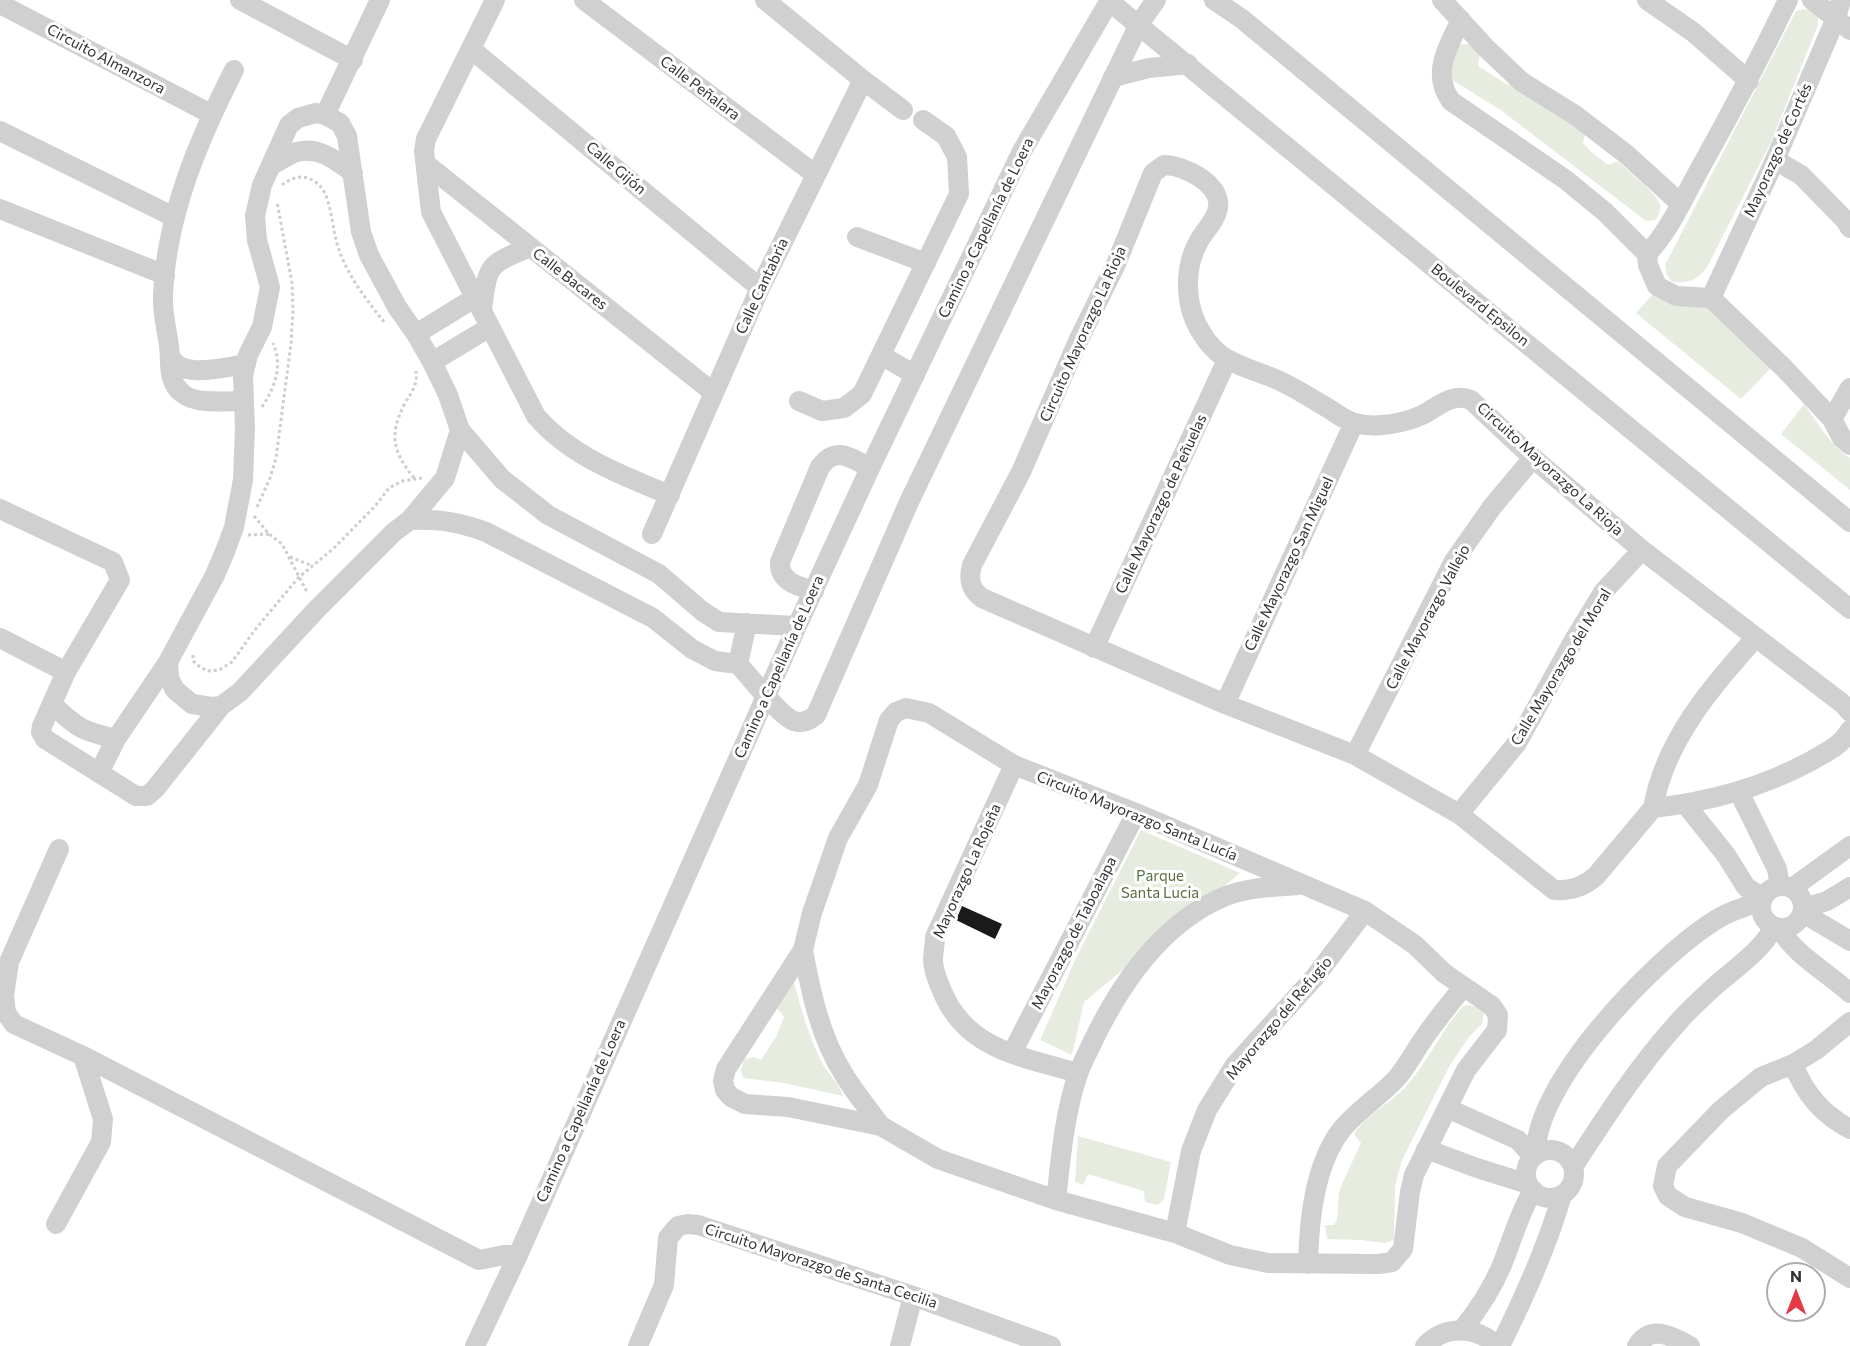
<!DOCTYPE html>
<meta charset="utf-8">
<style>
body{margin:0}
#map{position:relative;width:1850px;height:1346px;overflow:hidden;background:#fff;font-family:Commissioner,sans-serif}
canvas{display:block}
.north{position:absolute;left:1766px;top:1262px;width:60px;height:60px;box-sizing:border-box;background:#fff;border:2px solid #adadad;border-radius:50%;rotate:0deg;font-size:16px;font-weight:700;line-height:24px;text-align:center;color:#333}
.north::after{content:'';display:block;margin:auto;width:21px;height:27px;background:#e63946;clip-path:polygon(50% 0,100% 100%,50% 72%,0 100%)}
</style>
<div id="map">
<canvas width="1850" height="1346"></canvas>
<div class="north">N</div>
</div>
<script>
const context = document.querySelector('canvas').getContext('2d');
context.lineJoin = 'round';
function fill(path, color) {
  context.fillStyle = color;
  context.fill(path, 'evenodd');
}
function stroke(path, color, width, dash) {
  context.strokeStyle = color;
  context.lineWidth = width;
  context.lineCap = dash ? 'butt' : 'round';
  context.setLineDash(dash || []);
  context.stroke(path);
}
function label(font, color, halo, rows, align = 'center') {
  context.font = font + ' Commissioner,sans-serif';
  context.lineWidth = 6;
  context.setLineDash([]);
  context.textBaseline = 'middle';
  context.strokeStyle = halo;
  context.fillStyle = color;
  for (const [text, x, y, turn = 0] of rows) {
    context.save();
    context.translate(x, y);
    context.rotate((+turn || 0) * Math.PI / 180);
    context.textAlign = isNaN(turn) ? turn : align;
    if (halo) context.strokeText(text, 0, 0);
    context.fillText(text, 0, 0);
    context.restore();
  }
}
const green = new Path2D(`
 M1804,9l7,1 7,7v8l-47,117 -64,125c-9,13 -20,17 -35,15l-5,-7 -2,-10 131,-254z
 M1461,44h12l7,11 -2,11 30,19 6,-4 71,54 -2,8 7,8 18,14 10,-4c9,10 39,32 42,44 1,5 -2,10 -4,15l-10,1 -144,-110 -53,-33 1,-20z
 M1654,293l47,9 71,65 -31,32 -105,-86z
 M1804,404c13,18 27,42 46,54v32l-69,-56z
 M1141,830l99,43 -156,129 -12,53 -32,-15 37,-84z
 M794,982c7,27 15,54 27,79 6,13 18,21 22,35l-59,-13 -41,-5 -2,-8 3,-11 10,-2 7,3 15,-23 8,-20 -7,-9z
 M1470,1005l8,3 6,5 -2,11 -14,14 -19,29 -47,93 -7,26 -1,54 -9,3 -24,-3 -34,-1 -2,-14h9l3,-5 2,-27 3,-9 19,-41 -7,-9c15,-22 38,-31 55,-51 20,-24 33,-53 54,-77z
 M1078,1136l93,26 -7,37 -6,6 -13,-3 -1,-11 -56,-17 -5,11 -8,-3z`);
const building = new Path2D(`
 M962,906l40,18 -7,15 -39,-19z`);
const path = new Path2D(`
 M282,185c12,-10 26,-11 37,0 13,12 13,45 19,62 9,28 29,54 47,76
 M262,407c13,-20 21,-41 11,-64
 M414,478c-21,-26 -25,-43 -10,-73 7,-12 14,-20 12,-34
 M257,507l13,-29 6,-20 15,-114 2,-34 -1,-27 -15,-81
 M254,516l15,18 13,10 26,50
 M248,535l21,-1
 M290,557l23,9
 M193,655v6l6,5 8,5 12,-1 13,-8 22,-31 44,-53 35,-29 43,-44 13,-17 13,-7 20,-3`);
const minor = new Path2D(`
 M240,0l113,60
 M495,0l-69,139 -2,12 7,61 105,204c34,40 87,60 134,79
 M584,0l232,175
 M765,0l98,80 40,30
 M1214,0l28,19 608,503
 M1442,0l44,48 36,34 53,33 51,39 55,50
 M1647,0l46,32 56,49
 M1812,0l38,30
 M1109,1l741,608
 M0,4l211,110
 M1461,20c-13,26 -30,54 -10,81l115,79 39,32 42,42 1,11 9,21 19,10 35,2 73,70 48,51 10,19 8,7
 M471,49l289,239
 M234,70c-36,71 -68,146 -71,226 -1,16 4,34 6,50 2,17 -2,35 13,47 13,12 46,8 62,8
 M1113,77l36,-9 39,-4
 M325,115l55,-115
 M0,131l174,86
 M1775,160l26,15 44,45 5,8
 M426,164l288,229
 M272,165c8,-4 17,-11 25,-13 22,-6 40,9 56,21
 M0,209l165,66
 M857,237l69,26
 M1647,254c22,-23 36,-55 51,-82 32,-57 62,-114 90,-172
 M1711,298l64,-138 61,-142 5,-18
 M482,309c6,-46 6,-44 48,-62
 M416,334l60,-37
 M170,354c6,27 56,13 76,10
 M881,355l34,20
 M432,362l58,-35
 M799,401l23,10 22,-3 18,-14 97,-200 -2,-37 -11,-21 -23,-16
 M1832,419l18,-31
 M460,430l-15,48 -35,42 -16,12 -77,77 -77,83 -19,14 -9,1 -20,-3 -17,-14 -6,-12 -1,-16 47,-87 11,-26 8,-22 9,-47 2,-52 -2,-52 5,-21 14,-28 8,-40 -13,-47 -2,-24 7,-31 27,-60 9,-7 18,-5 9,2 15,8 7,13 14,96 8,23 28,52 19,27 16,28 16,33 12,35 42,49 46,36 111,59 43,37 17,11 78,4
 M0,509l113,53 7,18 -54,92 -24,54 -1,6 4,7 91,57h11l8,-7 66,-83
 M410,520c30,-1 49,2 76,12l167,86 39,31 23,12 23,3c11,12 43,53 56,57 9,3 16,-1 22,-6l93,-213 230,-478 17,-24
 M652,534l108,-246 103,-208
 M814,591c-16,-5 -35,-9 -34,-29l40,-95c16,-22 31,-9 50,1
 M0,638l66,34
 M1094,648l133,-288
 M738,664l9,-41
 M52,704c25,24 30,27 64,35
 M1225,704l129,-281
 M906,708l23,5 85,52 122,48 229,98 50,34 29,28 48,33 6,9 -1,15 -31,40 -52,105 -4,17 -7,57 -11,13 -14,2 -110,-1 -38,-8 -55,-22 -119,-33 -118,-41 -57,-33 -93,-19 -43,-3 -14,-7 -6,-7 -2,-9 3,-12 77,-119 9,-37 26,-75 30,-53 21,-65 7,-8z
 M1850,712l-7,-8 -201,-154 -109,-92 -62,-58c-19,-8 -33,7 -49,15 -13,6 -26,9 -40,10 -8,1 -19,0 -27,-2 -8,-2 -17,-8 -24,-13 -17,-10 -34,-21 -51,-29 -17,-8 -35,-12 -51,-21 -9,-4 -21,-16 -26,-25 -19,-27 -20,-68 -3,-96 6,-10 16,-19 18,-31 4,-24 -34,-43 -54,-43l-11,8 -37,91 -38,77 -57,131 -49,93c-4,14 -2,24 10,33l243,106 130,51 104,59 95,76c17,1 29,-3 42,-14l57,-68c56,-6 108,-20 158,-47 15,-9 30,-15 39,-31
 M1355,755l99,-194 38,-54 41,-49
 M1014,765l-79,172c0,8 -2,16 -2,23 0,11 5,21 9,31 24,59 81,66 136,82
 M99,773l17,-34 52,-77
 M1739,792l38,77 3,17
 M1686,805l40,50 20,32 17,11
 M1653,808c12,-68 58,-120 103,-171
 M1459,814l58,-71 57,-103 30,-49 38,-41
 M59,849l-50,113 -5,34 2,17 8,11 69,32 396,204 25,-5h14
 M1761 907a21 21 0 1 1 42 0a21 21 0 1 1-42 0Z
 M1792,888l58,-42
 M1804,908l23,-7 23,-14
 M1803,913l47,28
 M1780,929c16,27 47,43 70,64
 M803,950c8,43 17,86 40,123 11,19 25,35 38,53
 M1850,1022l-34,28 -23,14 -32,13 -40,33 -54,56 -4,20 5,10 17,11 57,16 60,25 48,30
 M1012,1053l124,-240
 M1793,1064c12,30 29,50 57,65
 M1447,1108l71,32 15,17
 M1426,1149l51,19 51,16
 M1526 1174a24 24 0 1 1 48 0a24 24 0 1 1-48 0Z
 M1536,1155c-3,-71 118,-195 175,-232 16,-11 33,-16 51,-22
 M1573,1167c33,-51 66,-102 107,-147 11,-12 24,-24 36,-35 21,-18 45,-34 58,-58
 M1056,1200c5,-42 8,-85 22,-126 4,-11 10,-22 15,-33 28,-58 71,-120 133,-145 22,-9 49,-9 72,-11
 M56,1224l45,-82 2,-23 -20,-63
 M1175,1233l16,-82 16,-41 28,-45 79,-87 51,-67
 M1308,1264c1,-43 6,-99 34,-135 16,-19 37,-32 54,-50 11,-12 18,-27 28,-41 12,-18 26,-34 39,-51
 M1462,1330c16,-20 30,-41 40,-65 10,-25 17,-51 31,-75
 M475,1346l43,-91 279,-629 73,-158 152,-317 88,-151
 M638,1346l26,-61 4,-47 10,-12 10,-2 10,1 215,71 138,50
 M900,1346l13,-50
 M1425,1346c21,-22 52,-19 73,0
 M1500,1346c24,-48 47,-99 62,-151
 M1637,1346c14,-22 35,-10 53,0`);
const streetNames = [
 ["Circuito Almanzora",106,59,28],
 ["Calle Peñalara",700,88,37],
 ["Mayorazgo de Cortés",1778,150,-66],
 ["Calle Gijón",616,168,40],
 ["Camino a Capellanía de Loera",986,228,-64],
 ["Calle Bacares",570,279,38],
 ["Calle Cantabria",762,286,-65],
 ["Boulevard Epsilon",1480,305,39],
 ["Circuito Mayorazgo La Rioja",1083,334,-66],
 ["Circuito Mayorazgo La Rioja",1550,469,42],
 ["Calle Mayorazgo de Peñuelas",1161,504,-65],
 ["Calle Mayorazgo San Miguel",1289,564,-65],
 ["Calle Mayorazgo Vallejo",1428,617,-62],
 ["Camino a Capellanía de Loera",779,667,-66],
 ["Calle Mayorazgo del Moral",1561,667,-59],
 ["Circuito Mayorazgo Santa Lucía",1137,816,22],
 ["Mayorazgo La Rojeña",967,871,-66],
 ["Mayorazgo de Taboalapa",1074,933,-63],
 ["Mayorazgo del Refugio",1279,1018,-50],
 ["Camino a Capellanía de Loera",581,1111,-66],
 ["Circuito Mayorazgo de Santa Cecilia",821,1266,18]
];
const parkNames = [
 ["Parque",1160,876],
 ["Santa Lucia",1160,893]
];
fill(green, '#e6ecdf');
fill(building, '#1a1a1a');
stroke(path, '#cdcdcd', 3, [3, 3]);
stroke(minor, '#d0d0d0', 20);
label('15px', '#333', '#fff', streetNames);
label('15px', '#56703f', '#fff', parkNames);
</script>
